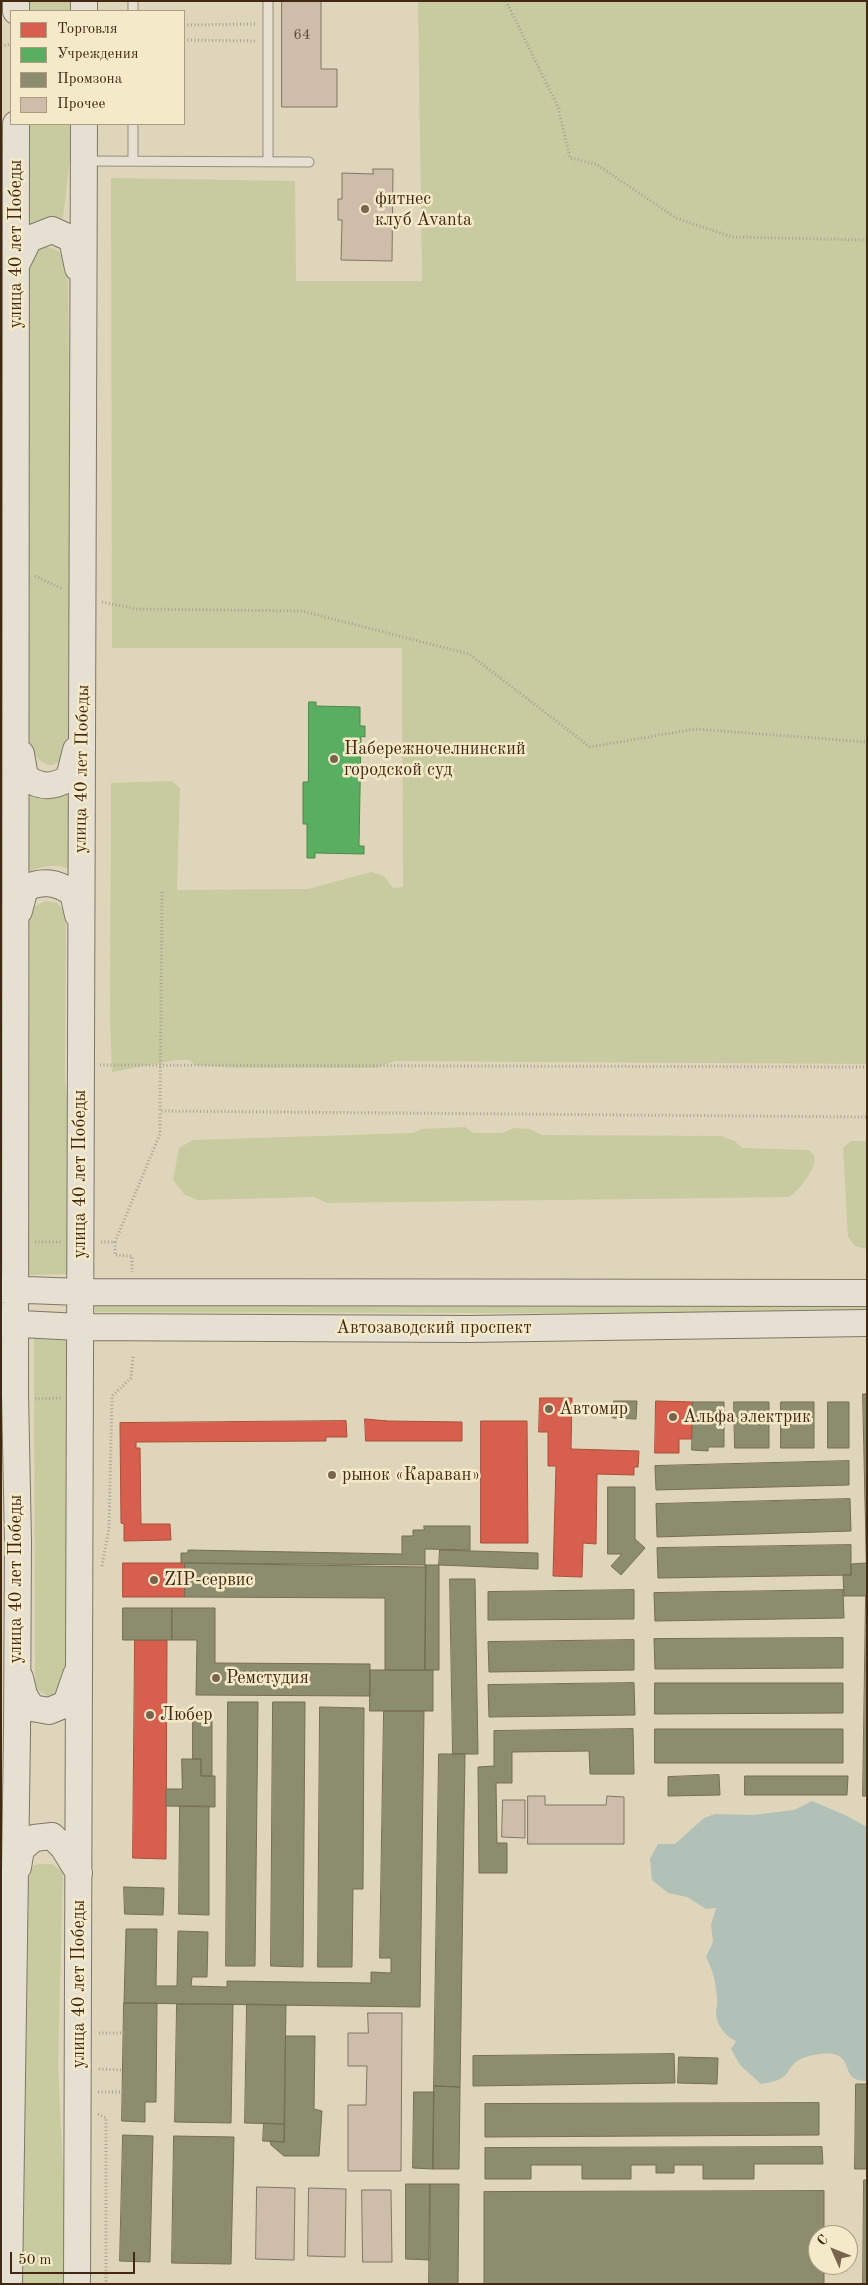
<!DOCTYPE html>
<meta charset="utf-8">
<style>
body{margin:0}
#map{position:relative;width:868px;height:2285px;overflow:hidden;background:#dfd5ba;font-family:"Old Standard TT",serif}
canvas{display:block}
.frame{position:absolute;inset:0;border:2px solid #422812;pointer-events:none}
.legend{position:absolute;left:10px;top:10px;width:175px;height:115px;box-sizing:border-box;background:#f4e9c8;border:1px solid #ad9c7f;margin:0;padding:6px 9px;list-style:none;font-size:15px;color:#422812}
.legend li{display:flex;align-items:center;gap:10px;height:25px}
.legend b{width:25px;border:1px solid #ad9c7f}
.north{position:absolute;left:808px;top:2225px;width:50px;height:50px;box-sizing:border-box;background:#f4e9c8;border:1px solid #ad9c7f;border-radius:50%;rotate:314deg;font-size:14px;font-weight:700;line-height:20px;text-align:center;color:#422812}
.north::after{content:'';display:block;margin:auto;width:18px;height:22px;background:#79654d;clip-path:polygon(50% 0,100% 100%,50% 72%,0 100%)}
.scale{position:absolute;left:10px;top:2252px;width:125px;height:22px;box-sizing:border-box;border:2px solid #422812;border-top:0;padding-left:6px;font-size:15px;line-height:18px;white-space:nowrap;color:#422812;-webkit-text-stroke:4px #f4e9c8;paint-order:stroke}
</style>
<div id="map">
<canvas width="868" height="2285"></canvas>
<div class="frame"></div>
<ul class="legend">
<li><b style="height:14px;background:#d6604d"></b>Торговля</li>
<li><b style="height:14px;background:#5aae61"></b>Учреждения</li>
<li><b style="height:14px;background:#8c8c6e"></b>Промзона</li>
<li><b style="height:14px;background:#cdbdaa"></b>Прочее</li>
</ul>
<div class="north">С</div>
<div class="scale">50 m</div>
</div>
<script>
const context = document.querySelector('canvas').getContext('2d');
context.lineJoin = 'round';
function fill(path, color) {
  context.fillStyle = color;
  context.fill(path, 'evenodd');
}
function stroke(path, color, width, dash) {
  context.strokeStyle = color;
  context.lineWidth = width;
  context.lineCap = dash ? 'butt' : 'round';
  context.setLineDash(dash || []);
  context.stroke(path);
}
function label(font, color, halo, rows, align = 'center') {
  context.font = font + ' "Old Standard TT",serif';
  context.lineWidth = 5;
  context.setLineDash([]);
  context.textBaseline = 'middle';
  context.strokeStyle = halo;
  context.fillStyle = color;
  for (const [text, x, y, turn = 0] of rows) {
    context.save();
    context.translate(x, y);
    context.rotate((+turn || 0) * Math.PI / 180);
    context.textAlign = isNaN(turn) ? turn : align;
    if (halo) context.strokeText(text, 0, 0);
    context.fillText(text, 0, 0);
    context.restore();
  }
}
const green = new Path2D(`
 M25,1h49v10h-48z
 M418,1h449v1063l-472,-3 -19,7h-140l-41,-3 -6,-5h-12l-65,12 -2,-54 1,-235 61,-2 8,7 -3,102 131,-1 63,-17 13,4 9,12 10,-1 -1,-239h-290l-1,-470 184,3 1,100h126z
 M26,124h48l-12,103c-17,-7 -25,-12 -40,4z
 M47,247c14,2 16,8 21,19l3,480c-16,26 -24,24 -43,2l-4,-472 14,-27z
 M24,790c19,10 31,12 50,0l-1,81c-14,-9 -35,-6 -48,4z
 M45,901l12,2 9,10 -1,165 7,62 2,134 -48,1 1,-361 6,-7z
 M465,1127l8,6h29l12,-5 16,1 12,6 180,1 12,5 9,7 66,2c2,2 4,4 5,6 4,11 -16,36 -25,41l-462,6 -13,-6 -116,3 -13,-5 -12,-15 6,-32 14,-8 220,-7 8,-4z
 M851,1141h16v108l-12,-3 -7,-9 -5,-89z
 M95,1302l772,2v10l-772,-2z
 M34,1338l39,1 -7,354 -14,6 -17,-11z
 M40,1864h12l11,8 -5,190 10,222h-49l9,-409 6,-10z`);
const water = new Path2D(`
 M812,1801l33,14 22,12v254c-26,0 -14,-19 -30,-26 -10,-4 -33,0 -41,7 -7,5 -8,14 -16,17 -6,3 -13,4 -19,5l-21,-19 -9,-16 5,-8c-10,-4 -19,-15 -20,-27 0,-5 2,-10 1,-16 -1,-15 -4,-28 -11,-41l7,-15 -2,-17 5,-17 -10,1 -19,-12 -19,-4 -16,-13 -2,-21 8,-15h17l29,-26 11,-4 38,1 41,-5z`);
const shops = new Path2D(`
 M540,1398h32l-1,51 68,2 -1,16h-4v8l-37,-1 -1,70 -13,-1 -1,34 -29,-1 3,-110h-8v-34h-9z
 M656,1401l37,1 -1,37h-13v14h-24z
 M365,1419l23,2 74,1v19h-96z
 M346,1421l1,16h-21v4l-190,1v6h4l1,76h29l1,16 -47,1v-17l-3,-1 -1,-100z
 M481,1421h46l1,122h-47z
 M123,1563h62v34h-62z
 M135,1640h32l-1,219 -33,-1z`);
const public = new Path2D(`
 M309,702h7v4l44,1v19h5v11l-4,-1 -2,110h5v8l-49,-1v5h-8v-34h-4v-42h5z`);
const industry = new Path2D(`
 M863,1394h4v202h-23l-1,-21h8v-11l15,-1z
 M614,1401h23l-1,18 -23,-1z
 M693,1402h31v45h-16v4l-16,-1z
 M734,1402h35v46h-34z
 M781,1402h33v46h-33z
 M828,1402h21v46h-21z
 M849,1461v24l-193,5 -1,-24z
 M608,1487h27v52l10,9 -24,27 -10,-9 11,-12h-14z
 M850,1499l1,32 -194,6 -1,-33z
 M424,1526h46v24l-45,-1v18l-244,-4v-10h7v-3l214,4v-18h11v-6h11z
 M851,1545v30l-193,3 -1,-30z
 M440,1550l98,3v16l-99,-4z
 M185,1563l241,2 -1,105h-40v-72l-200,-1z
 M426,1565h13v105h-14z
 M450,1579h25l3,175h-25z
 M634,1590v29l-146,1v-28z
 M843,1590l1,28 -189,3 -1,-28z
 M866,1596h1v200h-4z
 M123,1608h49v32h-49z
 M172,1608h43v55l155,1v32l-174,-1 1,-55h-25z
 M843,1638v30l-188,1 -1,-30z
 M634,1640v30l-145,2 -1,-30z
 M370,1670h63v41h-63z
 M634,1683l1,32 -146,2 -1,-32z
 M655,1683h188v30l-188,1z
 M228,1702h30l-3,264h-29z
 M273,1702h32l-2,265 -32,-1z
 M320,1707l44,1 -1,181h-10l-1,78h-34z
 M193,1711h19v65h-11v-17h-8z
 M384,1711h40l-4,296 -296,-4 2,-74h31l-1,57h21l1,-55 30,1 -1,45h-15l-1,9 36,1v-6l144,2v-11l20,1v-15h-11z
 M633,1729l1,45h-44l-1,-23 -77,1v31h-16l1,60h10v30h-28l-1,-106 16,-1v-35z
 M655,1729h188v34h-188z
 M439,1754h26l-5,333 -26,-1z
 M182,1759h19v17h14v31l-49,-1v-17h16z
 M719,1775l1,20 -52,1v-19z
 M745,1776h103l-1,19h-102z
 M180,1806h29v109l-30,-1z
 M124,1887l40,1 -1,27 -38,-1z
 M124,2003h33l-1,99h-11v20l-23,-1z
 M177,2004h56l-2,119 -56,-1z
 M247,2004l39,1 -2,119 -39,-1z
 M286,2036h29l-1,73 8,2 -3,45h-35l-13,-11 -1,-4 14,1z
 M674,2054l1,29 -202,3v-30z
 M679,2057l39,1 -1,26 -39,-1z
 M856,2084h11v85h-12z
 M434,2086l26,1 -1,82h-26z
 M414,2092h20l-1,77 -20,-1z
 M819,2103v32l-334,2v-33z
 M264,2123l20,1v18l-21,-1z
 M123,2135l30,1 -3,126 -30,-1z
 M174,2136l60,1 -3,127 -59,-1z
 M822,2147l1,17h-69v15h-51v-14h-29v8h-18v-8h-25v14h-49v-14h-51v14h-46v-31z
 M864,2180h3v104h-4z
 M406,2184h24v76l-24,-1z
 M430,2184h29l-1,100h-29z
 M824,2191v44h-6v30h6v19h-340v-92z`);
const building = new Path2D(`
 M282,1h39v68h16v38h-55z
 M373,169h20l-1,92 -51,-1 1,-40h-4v-21h4v-26l31,1z
 M528,1796h17v9h61l1,-9 17,1v47h-96z
 M503,1800h22v38l-23,-1z
 M368,2013h34l-1,158h-53v-66h18l1,-39h-19v-33h20z
 M257,2187l38,1 -1,72 -38,-1z
 M309,2188l37,1 -1,68 -37,-1z
 M362,2190h29l1,72h-29z`);
const path = new Path2D(`
 M506,1l52,106 12,51 26,6 80,54 56,19 135,3
 M184,25l73,-1
 M184,40l73,1
 M1,46l10,-2
 M35,576l28,13
 M102,602l35,7 165,2 167,43 121,93 105,-18 172,13
 M162,892l-2,219 707,6
 M100,1065l767,2
 M35,1242h26
 M101,1242h14v13l17,1v16
 M115,1242l45,-108v-23
 M35,1399l26,-1
 M102,1566l7,-38 3,-132 19,-18 2,-22
 M99,2033h25
 M99,2069l24,1
 M98,2092h25
 M98,2114l8,4v166`);
const lane = new Path2D(`
 M268,1v161
 M133,11v-10
 M86,161l223,1
 M133,161v-37`);
const secondary = new Path2D(`
 M16,1v10
 M84,11v-10
 M16,265l13,-26 23,-9 20,9 6,29
 M21,754l4,23c15,11 28,11 44,1l7,-28
 M19,911l6,-23c18,-8 31,-6 48,5l5,22
 M1,1289l79,3 787,1
 M1,1323l78,4 390,2 398,-6
 M20,1678l4,17 8,13 17,3 17,-7 10,-29
 M18,1867l3,-18 13,-11 18,-2 11,11 16,26
 M9,2284l8,-551 1,-191 -3,-149 1,-1269
 M77,2284l7,-2160`);
const markers = [
 [365,209,5,"#79654d"],
 [334,759,5,"#79654d"],
 [549,1409,5,"#79654d"],
 [673,1417,5,"#79654d"],
 [332,1475,5,"#79654d"],
 [154,1580,5,"#79654d"],
 [216,1678,5,"#79654d"],
 [150,1715,5,"#79654d"]
];
const numberNames = [
 ["64",302,35]
];
const poiNames = [
 ["фитнес",375,199],
 ["клуб Avanta",375,220],
 ["Набережночелнинский",344,749],
 ["городской суд",344,770],
 ["Автомир",559,1409],
 ["Альфа электрик",683,1417],
 ["рынок «Караван»",342,1475],
 ["ZIP-сервис",164,1580],
 ["Ремстудия",226,1678],
 ["Любер",160,1715]
];
const streetNames = [
 ["улица 40 лет Победы",16,244,-90],
 ["улица 40 лет Победы",82,769,-89],
 ["улица 40 лет Победы",80,1174,-90],
 ["Автозаводский проспект",434,1328],
 ["улица 40 лет Победы",16,1579,-90],
 ["улица 40 лет Победы",79,1984,-90]
];
fill(green, '#c8cba0');
fill(water, '#b2c1b7');
fill(shops, '#d6604d');
stroke(shops, '#aa4f3b', 1);
fill(public, '#5aae61');
stroke(public, '#538649', 1);
fill(industry, '#8c8c6e');
stroke(industry, '#766e52', 1);
fill(building, '#cdbdaa');
stroke(building, '#807666', 1);
stroke(lane, '#978e7c', 11);
stroke(secondary, '#807666', 28);
stroke(path, '#a8a195', 3, [1, 2.5]);
stroke(lane, '#e5e0d2', 9);
stroke(secondary, '#e5e0d2', 26);
for (const [x, y, r, color] of markers) {
  const dot = new Path2D();
  dot.arc(x, y, r, 0, 2 * Math.PI);
  context.fillStyle = color;
  context.fill(dot);
  stroke(dot, '#f4e9c8', 2);
}
label('15px', '#654d38', null, numberNames);
label('18px', '#422812', '#f4e9c8', poiNames, 'left');
label('18px', '#422812', '#f4e9c8', streetNames);
</script>
